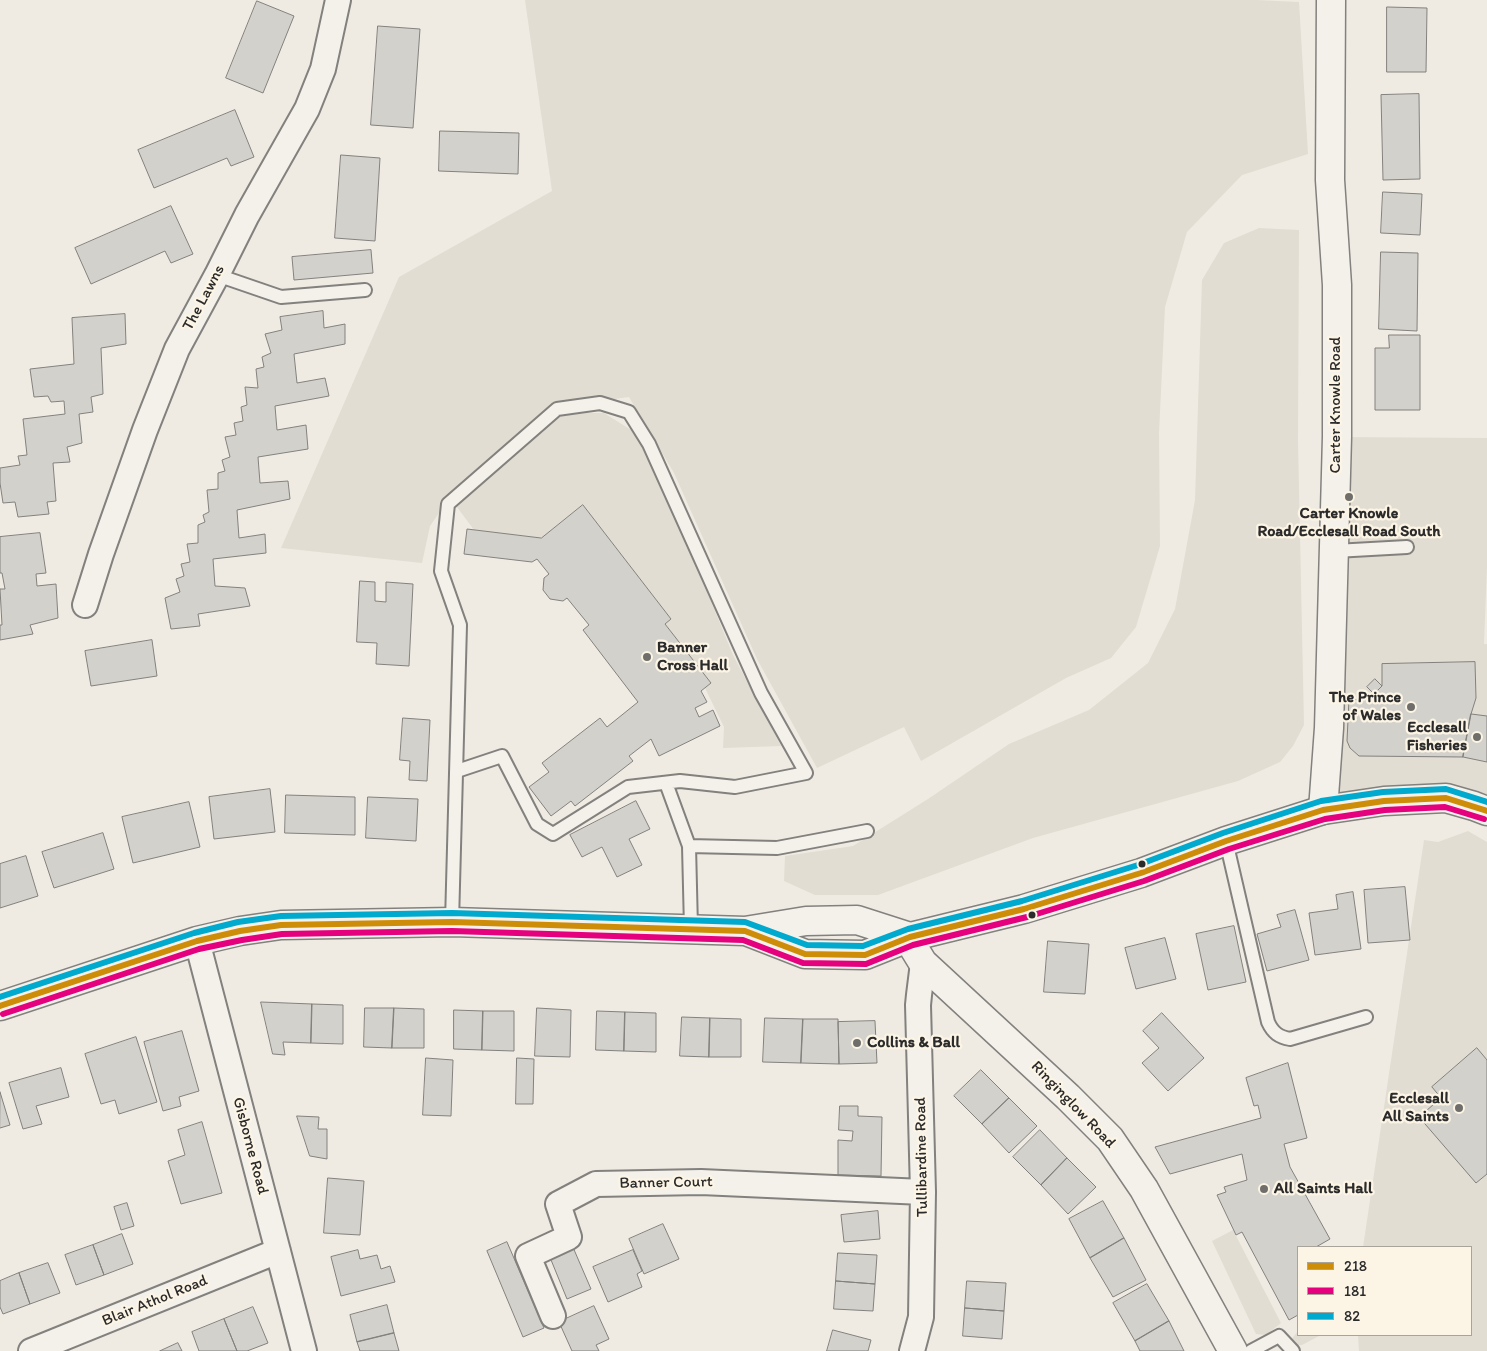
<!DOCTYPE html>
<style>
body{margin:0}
#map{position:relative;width:1487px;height:1351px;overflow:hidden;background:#efebe3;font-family:Itim,sans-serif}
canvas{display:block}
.legend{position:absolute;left:1297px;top:1246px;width:175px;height:90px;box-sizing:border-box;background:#fcf5e5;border:1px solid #a8a49b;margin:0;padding:6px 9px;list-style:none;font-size:15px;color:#2b2b2b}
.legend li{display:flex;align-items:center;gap:10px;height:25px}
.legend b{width:25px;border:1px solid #a8a49b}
</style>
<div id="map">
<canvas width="1487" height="1351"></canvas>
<ul class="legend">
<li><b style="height:6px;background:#ce8d09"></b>218</li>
<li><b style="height:6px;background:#e5007d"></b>181</li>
<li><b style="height:6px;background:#00a9ce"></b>82</li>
</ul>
</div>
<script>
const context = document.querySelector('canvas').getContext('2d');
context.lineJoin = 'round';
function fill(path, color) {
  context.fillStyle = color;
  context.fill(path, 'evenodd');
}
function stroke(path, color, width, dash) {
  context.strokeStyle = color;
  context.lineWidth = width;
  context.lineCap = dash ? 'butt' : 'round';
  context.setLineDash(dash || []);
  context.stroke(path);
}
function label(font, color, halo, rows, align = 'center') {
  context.font = font + ' Itim,sans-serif';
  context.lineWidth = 4.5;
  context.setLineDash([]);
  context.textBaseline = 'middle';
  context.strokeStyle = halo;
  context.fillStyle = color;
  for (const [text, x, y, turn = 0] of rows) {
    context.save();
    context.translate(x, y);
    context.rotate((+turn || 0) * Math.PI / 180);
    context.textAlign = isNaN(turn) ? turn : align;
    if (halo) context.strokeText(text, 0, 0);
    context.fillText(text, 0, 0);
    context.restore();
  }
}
const built = new Path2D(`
 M1337,437l150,1v128l-3,78h3v167l-164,-1z`);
const green = new Path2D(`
 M525,0h731l43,2 9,152 -66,21 -55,57 -22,75 -6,126 1,113 -24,81 -25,31 -45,20 -145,83 -17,-34 -87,41 -60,-109 -83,-186 -45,-76 -73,10 -99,80 -27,39 -8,37 -141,-15 118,-271 153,-86z
 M1259,228l40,2 -1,211 6,284 -11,21 -13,16 -42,19 -205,57 -155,57h-63l-31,-14 1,-25 68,-10 75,-47 81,-55 80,-34 59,-47 27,-54 20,-109 7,-220 22,-37z
 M586,413h18l32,20 22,39 75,183 48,91 -58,2 1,-21 -19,-39 6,-5 -46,-59 6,-5 -88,-114 -42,33 -67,-8 -20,-27 97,-86z
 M1468,831l19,11v509h-128l-1,-16h113v-88h-108l61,-407 14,2z
 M1233,1230l48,93 -15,12 -10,-1 -44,-93z
 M1298,1331v4h23l-19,10 -8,1 -4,-5z`);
const building = new Path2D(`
 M257,1l37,15 -31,77 -37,-15z
 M1387,7l40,1 -1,64h-39z
 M378,26l42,3 -7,99 -42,-3z
 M1419,94l1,85 -37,1 -2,-85z
 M235,110l19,47 -23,9 -4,-8 -73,30 -16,-38z
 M440,131l79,2 -1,41 -79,-3z
 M341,155l39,3 -5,83 -40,-3z
 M1383,192l39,2 -2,41 -39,-2z
 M171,206l22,48 -22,9 -6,-12 -74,33 -16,-36z
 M371,250l2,23 -79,7 -2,-23z
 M1381,252l37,1 -1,78 -38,-2z
 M323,311l1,17 21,-4v20l-51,10 3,29 28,-5 4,18 -54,10 2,24 29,-5 2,24 -50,8 2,26 28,-2 2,18 -53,11 2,28 26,-4 1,19 -53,6 2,27 30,2 5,18 -52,8 2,12 -29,3 -6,-31 15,-6 -4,-13 8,-3 -3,-12 9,-2 -3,-18 11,-1v-18l7,-3 -2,-7 6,-3 -2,-22 11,-1v-16l7,-2 -3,-11 8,-3 -5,-20 11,-2 -2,-12 9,-2 -2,-14 6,-2 -2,-18 13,1 -2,-19 8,-2 -2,-10 9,-4 -6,-19 17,-4 -2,-13z
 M125,314l1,30 -25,4 2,46 -12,3 2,15 -14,2 3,29 -15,4 3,15 -17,1 3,38 -9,1 2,12 -31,3 -3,-15 -12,1 -3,-20v-15l20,-3 -2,-9 9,-1 -4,-36 42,-5 -1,-13 -13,1 -3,-6 -14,1 -4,-28 44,-5 -2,-46z
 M1389,335h31v75h-45v-62h14z
 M583,505l88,114 -6,5 46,59 -10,8 6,11 -12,6 4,9 14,-7 7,16 -61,30 -8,-17 -22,17 4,5 -58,45 -4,-5 -20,15 -22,-29 20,-15 -7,-9 58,-45 7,9 31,-25 -55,-72 6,-5 -22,-27 -4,3 -13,-2 -7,-9 1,-12 5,-4 -12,-15 -5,3 -68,-8 3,-25 74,9z
 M40,533l6,40 -10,1 1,12 19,-2 2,34 -28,7 3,9 -33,6v-15h2l-2,-36h5l-3,-16h-2v-36z
 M360,581l15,1v19l11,1v-20l27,2 -4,82 -33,-2 1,-21 -20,-1z
 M152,640l5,36 -66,10 -6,-35z
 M1475,662l1,36 -5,16 -8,43 -104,-1 -9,-8 -3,-7 2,-42 9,1 2,-4 8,1 2,3 4,-6 8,-8v-22z
 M1375,679l7,7 -8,8 -7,-7z
 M1471,714l16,2v46l-24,-5z
 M403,718l27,2 -3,61 -18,-1 1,-19 -10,-1z
 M270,789l5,43 -61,7 -5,-42z
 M286,795l69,2v38l-70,-2z
 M368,797l50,2 -2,42 -50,-3z
 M636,801l14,28 -21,10 13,26 -25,12 -15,-30 -20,10 -12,-22z
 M189,802l11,45 -67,16 -11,-46z
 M103,833l11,36 -60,19 -12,-36z
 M26,856l12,40 -38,12v-44z
 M1405,887l5,53 -42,3 -4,-53z
 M1353,892l8,57 -46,6 -6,-42 29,-4 -2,-14z
 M1295,910l14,50 -42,11 -10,-37 24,-7 -4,-12z
 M1234,926l12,56 -38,8 -12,-56z
 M1165,938l11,41 -40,10 -11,-41z
 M1048,941l41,3 -4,50 -41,-2z
 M261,1002l51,2 -1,39 -28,-1 2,13 -12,-1z
 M312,1004l31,1v39l-32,-1z
 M365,1008h29l-2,40 -28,-1z
 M394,1008l30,1v39h-32z
 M537,1008l34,2 -1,47 -35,-1z
 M454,1010l29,1 -1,39 -28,-1z
 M483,1011h31v40l-32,-1z
 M597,1011l28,1 -1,39 -28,-1z
 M625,1012l31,1v39l-32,-1z
 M1162,1013l42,45 -36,33 -26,-28 17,-15 -16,-17z
 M682,1017l28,1 -1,39 -29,-1z
 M710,1018l31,1v38h-32z
 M765,1018l38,1 -2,44 -38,-1z
 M803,1019h35l1,45 -38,-1z
 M875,1021l2,42 -38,1 -1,-42z
 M182,1031l17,60 -20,6 2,9 -18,5 -19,-69z
 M136,1037l21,65 -38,12 -4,-14 -14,4 -16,-50z
 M1477,1048l10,12v114l-11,9 -57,-66 22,-19 -9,-11z
 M426,1058l27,2 -2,56 -28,-1z
 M517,1058l17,1 -1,45h-17z
 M1288,1063l19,75 -23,6 6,23 40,72 -14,8h-18v68l-9,5 -47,-88 -6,3 -19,-40 9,-3 -2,-5 23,-7 -5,-26 -72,20 -15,-27 106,-29 -3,-13 -4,1 -8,-28z
 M61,1068l8,29 -33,9 6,18 -19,5 -14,-46z
 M981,1070l28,28 -27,26 -28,-28z
 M0,1092l10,33 -10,3z
 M1009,1098l28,28 -28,27 -27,-29z
 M840,1106h18v10l24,1 -1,59 -43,-1v-35l14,1 1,-10 -14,-1z
 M297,1116l22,1 -1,12h9v30l-17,-3z
 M202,1122l20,71 -41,11 -13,-43 17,-6 -7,-25z
 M1040,1130l27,28 -26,27 -28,-28z
 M1067,1158l29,29 -28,27 -27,-29z
 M328,1178l36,3 -4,54 -36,-2z
 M1103,1201l21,37 -34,20 -21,-39z
 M127,1203l7,23 -13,4 -7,-23z
 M878,1211l2,28 -36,3 -3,-27z
 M663,1224l16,35 -35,15 -15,-35z
 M122,1234l11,30 -29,11 -11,-30z
 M1124,1238l22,42 -33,17 -23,-39z
 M507,1242l37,86 -21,9 -36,-86z
 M93,1245l11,30 -28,10 -11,-30z
 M572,1245l19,44 -24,10 -18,-44z
 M358,1250l2,9 17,-4 4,14 9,-3 5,16 -54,14 -10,-39z
 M633,1250l9,21 -5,3 5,13 -34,15 -15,-35z
 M838,1253l39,2 -2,29 -39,-3z
 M48,1263l12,30 -30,11 -11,-31z
 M19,1273l11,31 -27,10 -3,-7v-26z
 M836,1281l39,3 -2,27 -39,-2z
 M967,1281l39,2 -2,28 -39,-3z
 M1147,1284l22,37 -34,20 -22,-38z
 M387,1305l7,28 -37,9 -7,-27z
 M594,1306l15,33 -13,6 3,6h-27l-13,-29z
 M253,1307l15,36 -21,8h-10l-13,-32z
 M965,1308l39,3 -2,28 -39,-3z
 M224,1319l13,32h-38l-7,-19z
 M1169,1321l15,30h-44l-5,-10z
 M833,1330l38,10 -3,11h-41z
 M394,1333l5,18h-39l-3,-9z
 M178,1343l4,8h-22z`);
const service = new Path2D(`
 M217,275l64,22 84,-7
 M1335,551l72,-4
 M666,783l23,63 88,2 90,-17
 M1226,841l42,181c5,11 11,15 22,17l76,-22
 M689,846l2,82
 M452,922l8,-297 -19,-54 7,-67 109,-95 43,-6 29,9 20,32 112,249 45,80 -71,14 -55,-6 -52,6 -75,47 -16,-10 -35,-68 -45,15
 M1251,1351l28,-15 14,15`);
const minor = new Path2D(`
 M85,605l16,-51 44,-124 32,-81 40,-74 30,-60 60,-106 16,-40 15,-69
 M197,941l107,410
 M553,1316l-25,-60 41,-19 -11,-33 38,-20 105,-2 222,10
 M31,1351l247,-100
 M912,1351l9,-34 2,-125 -5,-187 1,-10 4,-32`);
const tertiary = new Path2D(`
 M1323,810l6,-82 8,-291v-152l-7,-105 1,-180
 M910,937l5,13 8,13 145,134 42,42 34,50 89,162`);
const primary = new Path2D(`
 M746,931l59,23 60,1 45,-18 114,-28 117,-36 85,-32 97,-31 61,-9 62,-3 28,8 13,5
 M0,1006l197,-65 43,-10 41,-6 171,-3 293,9 61,-10 51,-1 53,17`);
const bus1 = new Path2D(`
 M0,1006l197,-65 43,-10 41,-6 171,-3 293,9 60,23 60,1 45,-18 114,-28 117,-36 85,-32 97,-31 61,-9 62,-3 41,13`);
const bus2 = new Path2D(`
 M3,1014l196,-65 43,-9 40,-6 170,-3 291,9 60,23 63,1 47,-19 114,-28 117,-36 85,-32 96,-30 60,-9 60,-3 39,12`);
const bus3 = new Path2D(`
 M0,997l194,-64 44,-11 43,-6 171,-3 293,9 62,23 56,1 45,-17 114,-28 116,-36 85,-32 98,-32 62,-9 63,-3 41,13`);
const markers = [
 [1349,497,5,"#706e6b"],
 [647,657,5,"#706e6b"],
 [1411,707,5,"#706e6b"],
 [1477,737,5,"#706e6b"],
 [1142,864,4.5,"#2b2b2b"],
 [1032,915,4.5,"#2b2b2b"],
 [857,1043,5,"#706e6b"],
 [1459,1108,5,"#706e6b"],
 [1264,1189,5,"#706e6b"]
];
const streetNames = [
 ["The Lawns",204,298,-62],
 ["Carter Knowle Road",1336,405,-90],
 ["Ringinglow Road",1073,1105,46],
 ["Gisborne Road",250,1146,75],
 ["Tullibardine Road",922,1157,-91],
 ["Banner Court",666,1183,-1],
 ["Blair Athol Road",155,1301,-22]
];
const poiNames = [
 ["Carter Knowle",1349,514,"center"],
 ["Road/Ecclesall Road South",1349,532,"center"],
 ["Banner",657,648],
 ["Cross Hall",657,666],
 ["The Prince",1401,698,"right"],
 ["of Wales",1401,716,"right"],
 ["Ecclesall",1467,728,"right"],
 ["Fisheries",1467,746,"right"],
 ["Collins & Ball",867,1043],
 ["Ecclesall",1449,1099,"right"],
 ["All Saints",1449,1117,"right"],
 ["All Saints Hall",1274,1189]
];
fill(built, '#e2ddd2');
fill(green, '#e1ddd2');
fill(building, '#d3d1cb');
stroke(building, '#83817e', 1);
stroke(service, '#83817e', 16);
stroke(minor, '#83817e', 28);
stroke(tertiary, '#83817e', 31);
stroke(primary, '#83817e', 31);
stroke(service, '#f4f1eb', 12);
stroke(minor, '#f4f1eb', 24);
stroke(tertiary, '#f4f1eb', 28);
stroke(primary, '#f4f1eb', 28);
stroke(bus1, '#ce8d09', 6);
stroke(bus2, '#e5007d', 6);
stroke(bus3, '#00a9ce', 6);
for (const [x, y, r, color] of markers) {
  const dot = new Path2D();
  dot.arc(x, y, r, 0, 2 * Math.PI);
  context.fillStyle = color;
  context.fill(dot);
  stroke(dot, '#fcf5e5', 2);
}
label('16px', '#2b2b2b', '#fcf5e5', streetNames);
label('bold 16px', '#2b2b2b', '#fcf5e5', poiNames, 'left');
</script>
